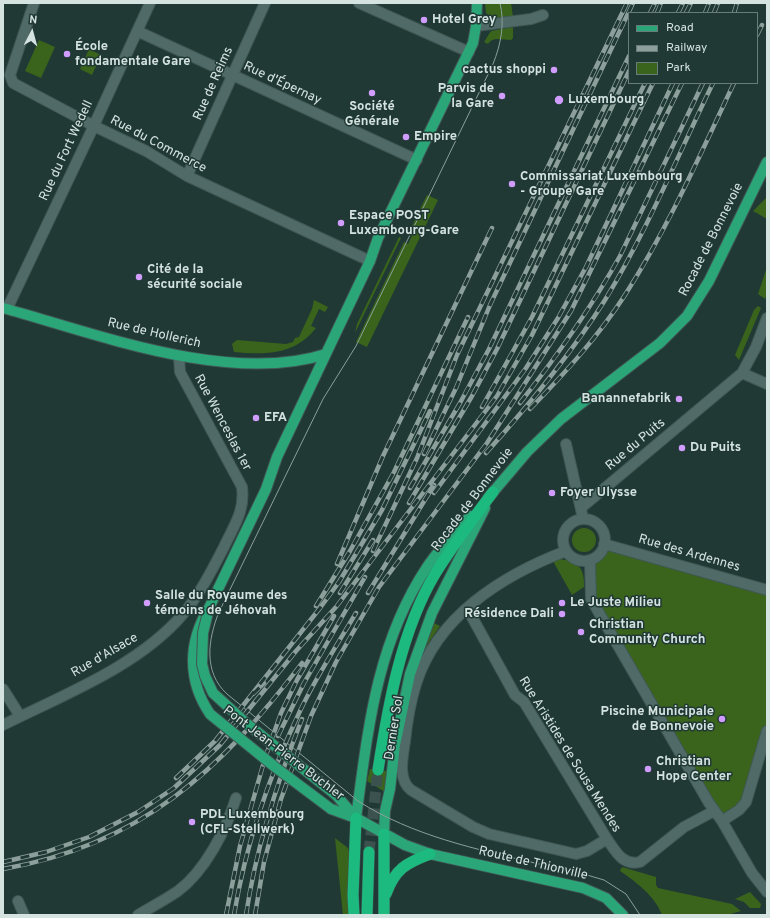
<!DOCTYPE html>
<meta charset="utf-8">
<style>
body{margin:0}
#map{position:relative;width:770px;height:918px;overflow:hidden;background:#203935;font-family:Overpass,sans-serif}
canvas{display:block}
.frame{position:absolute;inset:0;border:4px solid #d4e3e0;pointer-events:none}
.legend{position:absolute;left:628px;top:12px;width:130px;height:72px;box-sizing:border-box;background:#203935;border:1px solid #687d79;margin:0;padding:5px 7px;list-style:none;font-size:12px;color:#d4e3e0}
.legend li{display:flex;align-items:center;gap:8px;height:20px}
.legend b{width:20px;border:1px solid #687d79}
.north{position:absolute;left:12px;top:12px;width:40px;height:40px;-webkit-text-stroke:3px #203935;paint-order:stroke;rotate:6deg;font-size:11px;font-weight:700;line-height:16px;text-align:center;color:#d4e3e0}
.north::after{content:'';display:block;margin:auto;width:14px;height:18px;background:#d4e3e0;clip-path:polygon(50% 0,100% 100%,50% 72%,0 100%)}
</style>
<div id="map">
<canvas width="770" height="918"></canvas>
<div class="frame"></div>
<ul class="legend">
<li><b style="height:5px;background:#2aa679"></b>Road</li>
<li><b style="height:5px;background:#8c9f9b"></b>Railway</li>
<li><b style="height:11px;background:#3a641b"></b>Park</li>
</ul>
<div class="north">N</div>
</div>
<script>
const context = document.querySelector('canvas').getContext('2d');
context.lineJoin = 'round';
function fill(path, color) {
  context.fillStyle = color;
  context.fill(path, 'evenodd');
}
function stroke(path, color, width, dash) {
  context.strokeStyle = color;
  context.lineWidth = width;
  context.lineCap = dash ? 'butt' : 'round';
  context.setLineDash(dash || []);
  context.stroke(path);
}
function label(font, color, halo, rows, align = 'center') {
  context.font = font + ' Overpass,sans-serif';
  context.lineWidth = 3;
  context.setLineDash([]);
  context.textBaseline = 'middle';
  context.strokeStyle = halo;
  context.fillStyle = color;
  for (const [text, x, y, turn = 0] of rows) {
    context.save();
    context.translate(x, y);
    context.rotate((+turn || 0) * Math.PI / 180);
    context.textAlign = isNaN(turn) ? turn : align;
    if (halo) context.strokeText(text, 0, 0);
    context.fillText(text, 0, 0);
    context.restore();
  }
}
const green = new Path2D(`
 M485,3h26l2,14 -21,1 -6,-5z
 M513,27v11l-2,2c-9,0 -18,-4 -23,4l-4,-2 7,-11z
 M39,40l16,7 -14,31 -16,-7z
 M89,49l12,6 -9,20 -12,-6z
 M427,195l11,5 -71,147 -11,-5 48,-100 4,2 4,-8 -4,-2 8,-16 4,1 4,-8 -4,-2z
 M767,197v22l-14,-8z
 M399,237l2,1 -46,95 2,-9z
 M767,267v27l-2,5 -7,-5z
 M314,300l14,7 -3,5 -6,-3 -8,17 5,2c-21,27 -51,27 -82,24l-2,-8 5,-4 49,4 7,-2 2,-4 4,-1 13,-28z
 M758,306l3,2 -22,52 -4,-5 19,-45z
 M572 540a12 12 0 1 1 24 0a12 12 0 1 1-24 0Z
 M603,548l164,42v141l-21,71 -24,19 -131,-222 2,-40 6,-5z
 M559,559c19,2 26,9 25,28l-12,8 -19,-34z
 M434,623l6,3 -13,19 1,5 -6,8 -1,-1z
 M370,769l17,2 -2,21 -18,-11z
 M335,838l13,10 1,4v63h-6z
 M622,867l34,10v8l2,3 74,16 9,7 -14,4h-65c-7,-19 -26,-33 -42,-44z
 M750,892l11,12 -1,4h-10l-6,-6 -9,-3z`);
const trunkTunnel = new Path2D(`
 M369,852l9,-82`);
const minor = new Path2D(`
 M34,3l-24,72 3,8 81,43 52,25 41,25 183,85
 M359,3l110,49
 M476,26l55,-7 12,-4
 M137,31l280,129
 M187,176l78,-173
 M7,309l83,-175 60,-131
 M742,373l14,-26 11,-29
 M566,444l16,70
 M581,508l161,-135 25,11
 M563 540a21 21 0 1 1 42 0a21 21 0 1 1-42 0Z
 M604,544l163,46
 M566,551c-63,24 -129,65 -150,133 -6,19 -9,38 -11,57 -2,15 -8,38 6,49l62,37 16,7 87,20 11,-3 20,-12
 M590,560l1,39 118,204 13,18 30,52 15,19
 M467,608l48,87 9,7 83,137c9,13 16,27 33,23l44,-35 30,-16
 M3,689l17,27
 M722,821l17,-11 7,-8 21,-71
 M18,901l6,14
 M138,915c13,-8 27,-15 40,-24 27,-20 48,-61 58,-93`);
const tertiary = new Path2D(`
 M3,725c60,-30 136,-59 180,-111 17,-20 29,-44 41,-67 10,-22 21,-35 18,-60l-62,-115 -1,-16`);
const primary = new Path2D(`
 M3,308c94,26 227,77 323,46
 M488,498l39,-46 34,-33 99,-76 27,-27 22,-35 58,-119
 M210,714c-23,-34 -22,-72 -1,-106l57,-119 11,-32 93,-196 8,-23 95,-195 3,-17 1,-23
 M336,795l20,23
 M331,809l25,9 49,27 25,9 153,34 23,10 17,17
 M356,818c12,-88 20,-174 71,-251 12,-18 28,-35 43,-51
 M384,834l1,-23 5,-22 5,-44 15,-71 22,-61 53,-105`);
const trunk = new Path2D(`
 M378,770c10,-64 23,-139 57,-196 17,-28 38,-55 58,-82
 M386,894c9,-25 20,-31 44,-40
 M354,915l-1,-20 3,-77
 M367,915l2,-63
 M384,915v-81`);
const tram = new Path2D(`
 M500,3c5,21 1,41 -7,61l-137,282 -33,53 -104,213c-11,27 -16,60 8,82l131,107c55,35 118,48 181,63 21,5 44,9 65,16l22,14 14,21`);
const rail = new Path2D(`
 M650,13l5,-10
 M657,13l4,-10
 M678,13l5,-10
 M686,13l5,-10
 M705,13l4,-10
 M714,13l4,-10
 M734,13l3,-10
 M757,35l5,-10
 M520,403c37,-47 71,-95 100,-147l83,-173
 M482,407l50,-90 113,-234
 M530,409c34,-35 68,-72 95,-114 43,-67 75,-140 109,-212
 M486,453c43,-48 85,-99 119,-153 42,-69 73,-145 108,-217
 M424,454l32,-66 34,-83 143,-302
 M410,488l50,-85 29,-54 140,-293
 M434,493l92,-125 32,-50 28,-51 87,-184
 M409,503l63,-107 25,-47 132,-278
 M373,551l44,-93 40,-103 170,-352
 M337,564l46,-108 109,-228
 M340,593l33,-53
 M368,593l66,-108
 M316,606l34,-55 44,-79 74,-155
 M253,694l11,-11
 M278,736l26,-53 61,-106
 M176,778l39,-37 105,-133 19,-26 43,-72 48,-99
 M3,862l43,-10 43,-15 49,-25 36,-24 46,-43 76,-94 40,-44 161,-211 35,-61 121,-252
 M3,869c138,-24 217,-98 299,-206
 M226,915l14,-69 25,-88 16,-45 16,-33 37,-64
 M234,915c12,-72 35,-139 66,-204 16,-34 37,-66 56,-98
 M246,915c10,-67 31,-133 56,-196
 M255,915l9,-53 17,-63 30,-83 25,-54 43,-75 108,-144 84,-132 111,-228`);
const primaryBridge = new Path2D(`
 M209,608l-6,25 -1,31 3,12 8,17 33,30 90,72
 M210,714l65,53 56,42`);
const markers = [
 [424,20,4,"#d09dfe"],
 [67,54,4,"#d09dfe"],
 [554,70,4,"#d09dfe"],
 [372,93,4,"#d09dfe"],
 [502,96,4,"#d09dfe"],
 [559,100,5,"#d09dfe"],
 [406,137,4,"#d09dfe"],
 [512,184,4,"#d09dfe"],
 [341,223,4,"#d09dfe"],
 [139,277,4,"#d09dfe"],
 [679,399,4,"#d09dfe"],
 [256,418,4,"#d09dfe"],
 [682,448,4,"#d09dfe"],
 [552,493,4,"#d09dfe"],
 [147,603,4,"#d09dfe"],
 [562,603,4,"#d09dfe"],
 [562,614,4,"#d09dfe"],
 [581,632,4,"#d09dfe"],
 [722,719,4,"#d09dfe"],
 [648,769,4,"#d09dfe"],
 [192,822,4,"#d09dfe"]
];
const poiNames = [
 ["Hotel Grey",432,20],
 ["École",75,47],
 ["fondamentale Gare",75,62],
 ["cactus shoppi",546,70,"right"],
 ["Parvis de",494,89,"right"],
 ["la Gare",494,104,"right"],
 ["Luxembourg",568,100],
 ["Société",372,107,"center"],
 ["Générale",372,122,"center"],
 ["Empire",414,137],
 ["Commissariat Luxembourg",520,177],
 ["- Groupe Gare",520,192],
 ["Espace POST",349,216],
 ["Luxembourg-Gare",349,231],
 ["Cité de la",147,270],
 ["sécurité sociale",147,285],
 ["Banannefabrik",671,399,"right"],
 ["EFA",264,418],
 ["Du Puits",690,448],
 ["Foyer Ulysse",560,493],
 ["Salle du Royaume des",155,596],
 ["témoins de Jéhovah",155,611],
 ["Le Juste Milieu",570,603],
 ["Résidence Dali",554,614,"right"],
 ["Christian",589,625],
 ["Community Church",589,640],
 ["Piscine Municipale",714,712,"right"],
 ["de Bonnevoie",714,727,"right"],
 ["Christian",656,762],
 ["Hope Center",656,777],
 ["PDL Luxembourg",200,815],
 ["(CFL-Stellwerk)",200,830]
];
const streetNames = [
 ["Rue de Reims",214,84,-66],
 ["Rue d'Épernay",282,84,25],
 ["Rue du Commerce",158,145,28],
 ["Rue du Fort Wedell",67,151,-65],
 ["Rocade de Bonnevoie",712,240,-63],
 ["Rue de Hollerich",154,334,13],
 ["Rue Wenceslas 1er",222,423,62],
 ["Rue du Puits",636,445,-40],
 ["Rocade de Bonnevoie",473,500,-53],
 ["Rue des Ardennes",689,554,16],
 ["Rue d'Alsace",105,656,-30],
 ["Dernier Sol",395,728,-81],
 ["Pont Jean-Pierre Buchler",283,754,37],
 ["Rue Aristides de Sousa Mendes",569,755,58],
 ["Route de Thionville",533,864,13]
];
fill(green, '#3a641b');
stroke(trunkTunnel, '#3b524f', 11, [11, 5.5]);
stroke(minor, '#405754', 12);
stroke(tertiary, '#405754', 12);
stroke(primary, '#405754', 12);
stroke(trunk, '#405754', 12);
stroke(minor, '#506b67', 10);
stroke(tertiary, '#506b67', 10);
stroke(primary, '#2aa679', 10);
stroke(trunk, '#1dba7f', 11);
stroke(tram, '#8c9f9b', 1);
stroke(rail, '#8c9f9b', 4.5);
stroke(rail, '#203935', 3, [9]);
stroke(primaryBridge, '#405754', 12, []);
stroke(primaryBridge, '#2aa679', 10);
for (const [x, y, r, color] of markers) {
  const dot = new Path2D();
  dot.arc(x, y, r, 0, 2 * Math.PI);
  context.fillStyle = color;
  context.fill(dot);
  stroke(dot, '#203935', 1.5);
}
label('bold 13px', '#d4e3e0', '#203935', poiNames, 'left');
label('13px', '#d4e3e0', '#203935', streetNames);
</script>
